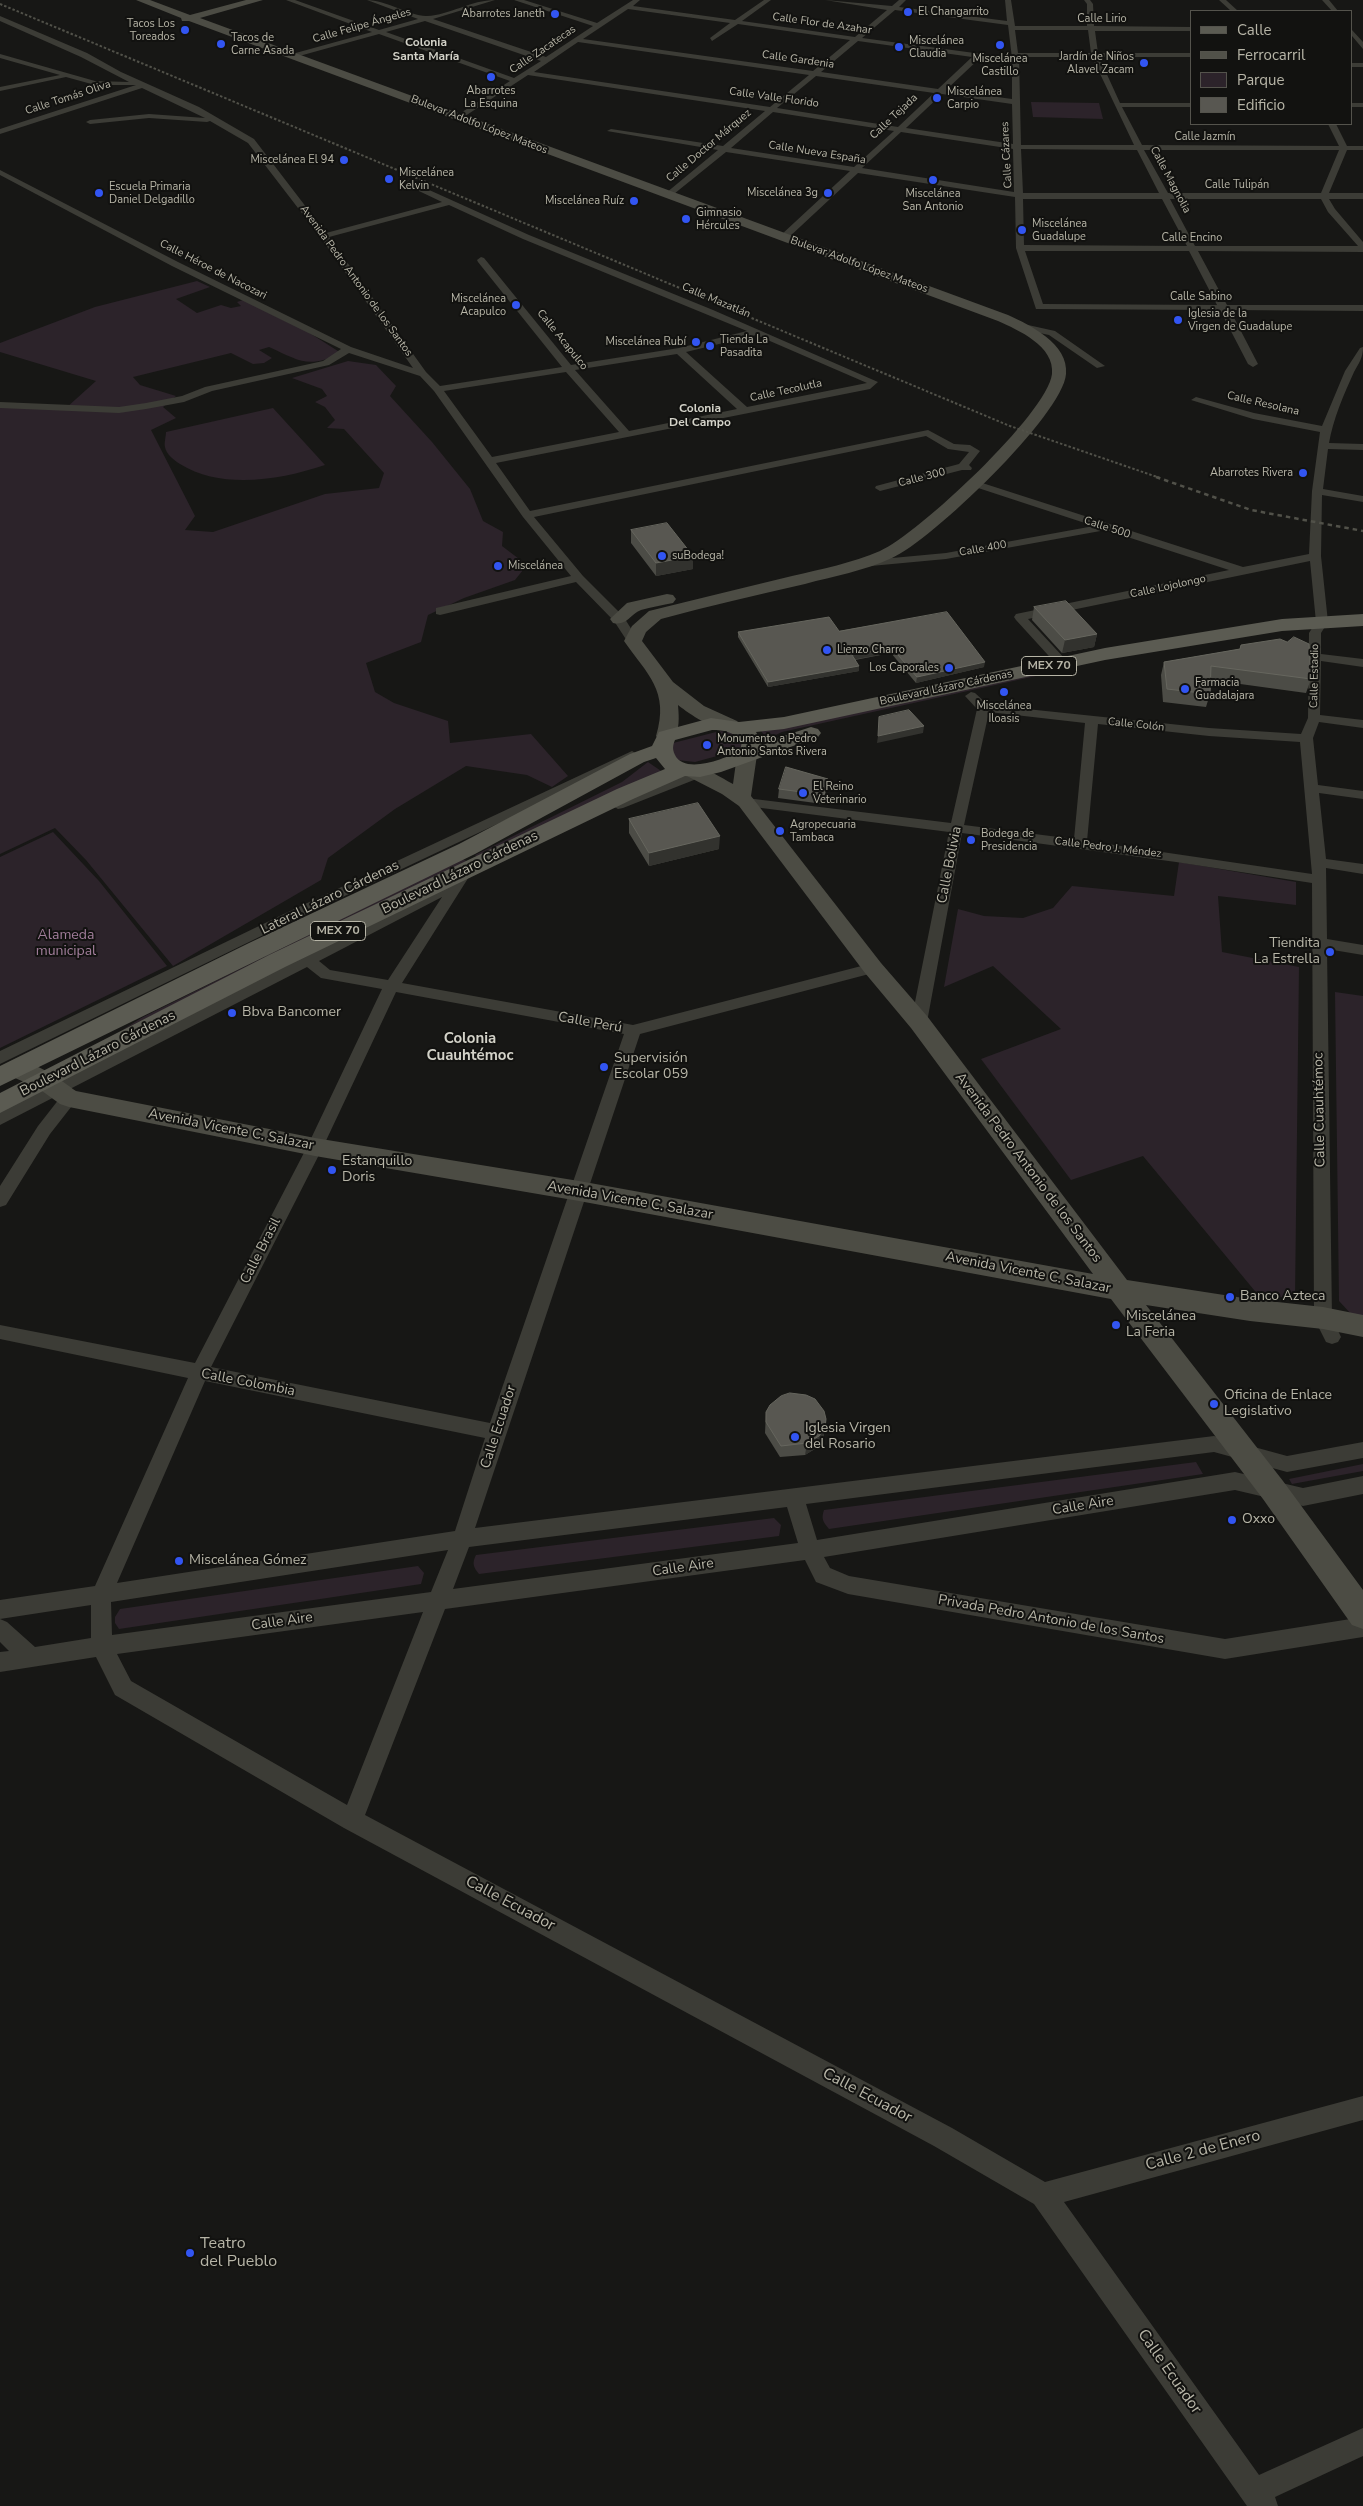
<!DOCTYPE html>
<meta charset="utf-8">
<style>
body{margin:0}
#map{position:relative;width:1363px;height:2506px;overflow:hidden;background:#171715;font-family:"Nunito Sans",sans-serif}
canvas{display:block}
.legend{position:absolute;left:1190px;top:10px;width:162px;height:115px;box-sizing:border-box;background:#121210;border:1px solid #54534c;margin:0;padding:6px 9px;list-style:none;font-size:15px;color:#b7b5a7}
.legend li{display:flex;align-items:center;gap:10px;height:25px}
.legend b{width:25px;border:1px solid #54534c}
</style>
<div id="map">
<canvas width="1363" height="2506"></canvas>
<ul class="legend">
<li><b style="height:6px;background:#5b5b52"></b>Calle</li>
<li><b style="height:6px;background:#515149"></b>Ferrocarril</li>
<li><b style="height:14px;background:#2c232a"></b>Parque</li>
<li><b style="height:14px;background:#585751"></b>Edificio</li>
</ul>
</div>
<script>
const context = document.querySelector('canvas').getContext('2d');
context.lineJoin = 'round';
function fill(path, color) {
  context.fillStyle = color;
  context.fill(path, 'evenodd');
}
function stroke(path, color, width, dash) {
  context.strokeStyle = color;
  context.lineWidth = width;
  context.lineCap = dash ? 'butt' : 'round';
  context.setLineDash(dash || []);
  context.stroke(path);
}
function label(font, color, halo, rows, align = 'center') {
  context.font = font + ' "Nunito Sans",sans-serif';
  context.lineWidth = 4;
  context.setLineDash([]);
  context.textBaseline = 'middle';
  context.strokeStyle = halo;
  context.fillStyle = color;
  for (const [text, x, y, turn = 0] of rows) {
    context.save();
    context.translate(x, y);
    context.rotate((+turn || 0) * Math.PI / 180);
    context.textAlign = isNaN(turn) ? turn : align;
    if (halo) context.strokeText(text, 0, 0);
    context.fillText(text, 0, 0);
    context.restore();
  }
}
const green = new Path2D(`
 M1031,102l68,1 4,16 -70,-2z
 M197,281l13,6 -34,12 21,14 24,-8 10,3 10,-2 -4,-4 6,-2 65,32 33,21c-33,16 -41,8 -72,-6l-10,3 13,8 -8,5 -11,1 -22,-11 -98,24 7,8 36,11 -13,11 13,11 -25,12 44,86 -10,14 28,2 112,-38 54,-6 5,-15 -40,-44 -17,-1 8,-8 -10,-13 -10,-5 12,-6 -5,-7 -30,-11 56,-17 28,4 20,21 -6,10 42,46 38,47 13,32 20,11 -1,14 25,19 -12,15 -51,18 -36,17 -7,27 -55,21 9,29 19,11 54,18 2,22 81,-9 37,42 -16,11 -25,-12 -61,-9 -71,43 -67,49 -7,22 -148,86 -87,-106 -31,-32 -55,26v-448l66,2 30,-27 -96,-29v-9l95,-36z
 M273,408l52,57c-45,15 -103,25 -145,-1 -6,-4 -14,-10 -15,-17 -1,-4 1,-11 1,-15z
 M1051,669l3,3 -272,60 -15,7 -6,-8z
 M720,731l15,2 8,9 -4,8 -44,12 -18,-2 -7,-14 3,-3z
 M648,762l16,11 -187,84 -2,-2 147,-73z
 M53,832l46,49 68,85 -167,82v-191z
 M462,859l5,2 -345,169 21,-13z
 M1179,862l117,20v23l-78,-9 4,56 77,15 -4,331 -36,-2 -116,-140 -72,24 -90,-121 80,-30 -68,-63 -49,21 14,-78 26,7 39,2 30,-10 19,-22 102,10z
 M1335,992l28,4v325l-11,-6 -13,-14z
 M1196,1462l7,12 -374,55c-6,-7 -8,-10 -5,-19z
 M1363,1464v7l-71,13 -3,-5z
 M774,1518l7,7 -2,11 -300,38c-6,-7 -7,-11 -3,-19z
 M418,1566l6,7 -3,11 -302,45 -4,-6v-6l5,-8z`);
const street = new Path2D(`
 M286,0h9l84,30 39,-11 -51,-19c19,0 45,17 60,16 23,-1 44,-16 68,-16l-62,19 113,38 47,-31 -79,-26h10l73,23 36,-23h7l-7,6 102,14 29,-20h7l-29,21 113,16 32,-27 -62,-10 67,6 7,-6h7l-7,7 108,14 -2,-21h6l4,26h72v-22l-3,-4h6l3,4 1,22 98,1v4h-97l3,22h94v4h-93l21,46h72v4h-70l20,38 197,1 -11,-22h8l11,22h16v4h-16l-18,43h34v6h-34l6,10 28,33v10l-165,-1 29,54h136v6l-133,-1 28,54 -5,3 -5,-3 -28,-54 -184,-1 -20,-61 -1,-51 -157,-24 -71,66h-6v-4l69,-64 -124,-19 -57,46 -3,-1v-4l52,-43 -111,-19 4,-2 112,17 42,-35 -237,-36 -69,45h-3v-4l54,-35 -131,-47 -87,24v-4l80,-22zM628,9l102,14 -20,15 2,3 26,-17 112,16 -37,31 -230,-32zM895,10l113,15 4,33 -150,-20zM425,21l116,40 -27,17 -128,-46zM1015,30h73l3,23h-73zM858,41l114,16 -34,32 -117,-17zM578,42l231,33 -39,32 -236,-35zM1019,57h73l42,88h-113zM980,58l32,5v36l-66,-9zM816,76l118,17 -36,34 -121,-19zM942,94l70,10 1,40 -107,-16zM773,112l121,19 -40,36 -123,-19zM901,132l112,17 1,43 -152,-24zM1021,149l116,1 22,43h-136zM1144,150h195l-18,43h-153zM1023,199h139l25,47 -163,-1zM1170,199h151l7,13 30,34h-163zM1025,251h164l28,54 -174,-1z
 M1219,0h7l12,11h-7z
 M1322,0h7l9,11h-6z
 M0,16l87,37 34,19 78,35 55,32 72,94 116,-31 -42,-20 7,-2 122,55 184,75 165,72 -8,7 -374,74 34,48 398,-81 26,14 16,1 10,6 -11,14 3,3 -1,2h-9l-82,21 -5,-3 1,-2 83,-22 10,-12 -21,-3 -22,-13 -392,81 49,59 40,40 16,25 -2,3h-8l-15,-23 -38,-39 -136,33 -4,-1v-6l135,-32 -48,-59 -89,-126 -14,-15 -71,-23 -20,12 -117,26 -28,11 -38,7 -27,4 -119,-5v-6l119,5 27,-4 36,-7 23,-9 118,-26 18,-12 -169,-83 -172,-91v-5l178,92 173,85 62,21 -92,-130 -73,-95 -38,-22 -3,1 -58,-4 -59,6 -4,-2 4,-2 59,-6 56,4 -63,-30 -142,46v-5l136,-44h-41l-29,-8 -66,14v-4l60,-12 -60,-17v-4l95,27 34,1 -48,-25 -81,-36zM449,205l74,34 224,92 -68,17 -108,17 -87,-107 -3,-1 -4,3 1,2 84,105 -122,19 -14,-14 -97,-135zM756,335l111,48 -120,24 -61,-55zM677,354l60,55 -108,22 -54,-61zM566,372l53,60 -127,25 -48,-66z
 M1352,30l11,12v7l-11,-13z
 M1352,63h11v4h-11z
 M1352,103h11v4h-11z
 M1019,323l36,8 50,35 -8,2 -48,-33 -33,-7 -2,-2z
 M1363,347c0,11 -4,16 -9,25 -10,22 -21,47 -25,71l34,1v6l-35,-1 -5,40 40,7v6l-41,-7 -1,61 7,66 -7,11v21l42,5v8l-42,-6 -1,54 43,5v8l-44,-6 -6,16 5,47 45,6v8l-44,-6 7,66 37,5v10l-37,-6 1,71 36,6v10l-36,-6 5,369 9,19 -3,5 -6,2 -6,-2 -12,-24 -2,-435 -136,-21 -214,-29 -35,189 -3,4h-10l-3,-4 38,-190 -203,-26 -7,-4 7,-4 205,25 26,-114 -12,-13 6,-4 4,1 13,12 221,23 92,6 7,-16 1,-85 7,-11 -6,-61 -282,58 38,41 2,3 -6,4 -4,-1 -42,-46 -2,-3 2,-3 213,-44 -123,-40 -160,29 -86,8 -6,-3 6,-3 86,-8 148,-27 -125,-41 -1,-2 5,-3 270,87 66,-13 3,-63 8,-59 -67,-13 -62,-19 5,-3 58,16 68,13 23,-55 15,-23zM989,712l96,11 -11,116 -110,-14zM1098,724l111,12 91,6 12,132 -225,-33z
 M632,751l7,4 -2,3 -339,160 -298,146v-13l288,-139z
 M699,769l7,4 -2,3 -81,32 -5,1 -7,-4 2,-3z
 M465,867l7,5 -70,111 231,42 240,-62 8,5 -8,5 -233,61 -165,494 739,-92 73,20 76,-14v16l-76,14 -73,-20 -408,52 11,36 418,-68 68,16 60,-12v18l-60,12 -68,-16 -411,67 6,11 19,8 376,63 138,-22v20l-138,22 -377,-65 -32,-12 -11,-22 -360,49 -80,206 587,313 93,54 318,-86v24l-299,82 195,273 104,-47v28l-88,41 3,9h-31l-213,-302 -100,-58 -590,-318 -229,-133 -19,-38 -96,15v-20l9,-1 -9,-9v-42l95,-14 93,-208 -188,-39v-14l195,38 112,-216 75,-158 -61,-11 -14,-11 -307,158v-13l453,-232 7,-11zM442,897l-54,83 -58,-10 -11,-9zM396,992l228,42 -134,389 -279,-56 112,-220zM205,1381l280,57 -30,93 -338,52zM787,1507l11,36 -345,46 16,-42zM448,1550l-17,42 -319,43 -1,-33zM91,1605v33l-56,9 -28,-25 -7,-3zM423,1612l-76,193 -216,-124 -14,-27z
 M69,1092l6,2 2,4 -2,4 -25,32 -44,71 -6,2v-21l38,-60 25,-32z`);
const secondary = new Path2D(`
 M136,0h14l40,15 56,-15h17l-63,18 808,297c22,10 61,29 58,59 -3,41 -135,167 -174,184 -28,13 -58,18 -87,26 -48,11 -96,22 -144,35l-15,13 -4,9 31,41 31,24 33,15 3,4 -3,4c-18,5 -45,-13 -59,-24 1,12 2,25 -5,35h-14l-3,-4c14,-45 -9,-62 -32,-95l8,-15 17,-15c47,-12 95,-23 143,-35 30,-7 60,-13 88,-25 38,-17 167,-137 172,-177 3,-28 -34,-44 -54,-53l-809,-300h-7l-1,-3z
 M667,594l6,1 3,4 -3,4c-10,2 -22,4 -32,7 -12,5 -14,16 -28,13l-3,-4 17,-16z
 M747,749l7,2 3,4 -6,41 130,167 46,53 200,264 123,19 73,8 40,8v22l-40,-8 -73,-8 -104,-16 137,176 80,109v39l-11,-4 -89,-126 -152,-200 -532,-98 -264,-45 -246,-49 -9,-3 -22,-16 -30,-13 -4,-6 4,-6c22,-7 50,15 68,28l239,47 264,43 514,93 -182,-246 -46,-55 -126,-167 -17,-12 -37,-19 -3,-4 3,-4c16,-4 34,10 48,17l4,-29 3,-4z`);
const primary = new Path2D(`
 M1363,614v12l-81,5 -177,29 -321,69 -28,3 6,11 49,-16 7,2 3,4 -3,4 -97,35 -21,5 -15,-1 -52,23 -348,168 -285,146v-20l269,-138 348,-166 48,-20 -9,-11 -12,4 -169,92 -475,232v-20l249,-123 210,-99 171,-90 22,-8 7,-14 52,-14 28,4 45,-5 321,-69 177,-29zM712,730c12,0 21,2 30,11l-2,10c-14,7 -55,24 -65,4 -3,-6 -2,-10 0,-15z`);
const railFar1 = new Path2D(`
 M0,4l1010,422 150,52`);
const rail = new Path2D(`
 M1156,477l95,33 112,21`);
const wall = new Path2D(`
 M631,530l62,26v13l-37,7 -25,-33z
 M1034,607l63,27 -3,13 -32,6 -30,-33z
 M839,631l145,36 -68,16 -25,-30 -36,7 4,11 -91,16 -30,-50v-5z
 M1240,649l71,30 -5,14 -95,-13 -1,14 -4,13 -43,-5 -2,-27 3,-13z
 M828,779l-1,9 -4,16 -45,-6 1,-9z
 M629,819l90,30 -70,17 -20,-33z
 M766,1412l60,7 -3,21 -5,7 -13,8 -25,2 -15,-24z`);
const shadedWall = new Path2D(`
 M693,556v13l-37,7v-13z
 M1097,634l-3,13 -32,6 3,-13z
 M892,648l-1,5 -40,7 1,-5z
 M985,662l-1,5 -68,16 1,-6z
 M859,666v5l-91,16v-5z
 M924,726l-1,7 -46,10 1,-7z
 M828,779l-1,9 -4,16 1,-9z
 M720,836l-1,13 -70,17v-13z
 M826,1419l-3,21 -5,7 -13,8 2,-12z`);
const building = new Path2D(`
 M667,523l26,33 -37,7 -25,-33z
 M1066,601l31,33 -32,6 -31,-33z
 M947,612l38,50 -68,15 -25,-29 -40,7 7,11 -91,16 -30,-50 91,-15 10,14z
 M1294,637l15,7 2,35 -100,-13 -1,28 -43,-5 -3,-27 76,-13 1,-4 39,-6 7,3z
 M909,710l15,16 -46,10 1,-19z
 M786,767l42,12 -4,16 -45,-6z
 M698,803l22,33 -71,17 -20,-34z
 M790,1393l16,2 9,4 9,12 2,8 -1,9 -6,8 -12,7 -26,3 -15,-24v-10l4,-7 11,-9z`);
const markers = [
 [908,12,5,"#3255f2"],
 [555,14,5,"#3255f2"],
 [185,30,5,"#3255f2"],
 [221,44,5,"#3255f2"],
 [1000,45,5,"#3255f2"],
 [899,47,5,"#3255f2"],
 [1144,63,5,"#3255f2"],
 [491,77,5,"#3255f2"],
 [937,98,5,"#3255f2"],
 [344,160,5,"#3255f2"],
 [389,179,5,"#3255f2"],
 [933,180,5,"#3255f2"],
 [99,193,5,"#3255f2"],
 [828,193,5,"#3255f2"],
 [634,201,5,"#3255f2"],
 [686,219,5,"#3255f2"],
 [1022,230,5,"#3255f2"],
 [516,305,5,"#3255f2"],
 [1178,320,5,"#3255f2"],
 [696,342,5,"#3255f2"],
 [710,346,5,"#3255f2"],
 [1303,473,5,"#3255f2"],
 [662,556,5,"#3255f2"],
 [498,566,5,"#3255f2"],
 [827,650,5,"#3255f2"],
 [949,668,5,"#3255f2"],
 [1185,689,5,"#3255f2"],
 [1004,692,5,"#3255f2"],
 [707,745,5,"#3255f2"],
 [803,793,5,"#3255f2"],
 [780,831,5,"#3255f2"],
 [971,840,5,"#3255f2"],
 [1330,952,5,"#3255f2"],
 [232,1013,5,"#3255f2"],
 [604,1067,5,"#3255f2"],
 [332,1170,5,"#3255f2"],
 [1230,1297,5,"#3255f2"],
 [1116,1325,5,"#3255f2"],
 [1214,1404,5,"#3255f2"],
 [795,1437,5,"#3255f2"],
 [1232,1520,5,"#3255f2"],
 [179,1561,5,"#3255f2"],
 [190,2253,5,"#3255f2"]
];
const farPoinames = [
 ["El Changarrito",918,12],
 ["Abarrotes Janeth",545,14,"right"],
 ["Tacos Los",175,24,"right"],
 ["Toreados",175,37,"right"],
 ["Tacos de",231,38],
 ["Carne Asada",231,51],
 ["Miscelánea",909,41],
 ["Claudia",909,54],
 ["Jardín de Niños",1134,57,"right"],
 ["Alavel Zacam",1134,70,"right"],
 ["Miscelánea",1000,59,"center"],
 ["Castillo",1000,72,"center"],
 ["Abarrotes",491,91,"center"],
 ["La Esquina",491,104,"center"],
 ["Miscelánea",947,92],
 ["Carpio",947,105],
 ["Miscelánea El 94",334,160,"right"],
 ["Miscelánea",399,173],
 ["Kelvin",399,186],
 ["Escuela Primaria",109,187],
 ["Daniel Delgadillo",109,200],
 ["Miscelánea 3g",818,193,"right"],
 ["Miscelánea",933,194,"center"],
 ["San Antonio",933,207,"center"],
 ["Miscelánea Ruíz",624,201,"right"],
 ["Gimnasio",696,213],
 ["Hércules",696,226],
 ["Miscelánea",1032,224],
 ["Guadalupe",1032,237],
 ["Miscelánea",506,299,"right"],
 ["Acapulco",506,312,"right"],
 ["Iglesia de la",1188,314],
 ["Virgen de Guadalupe",1188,327],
 ["Tienda La",720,340],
 ["Pasadita",720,353],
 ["Miscelánea Rubí",686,342,"right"],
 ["Abarrotes Rivera",1293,473,"right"],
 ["suBodega!",672,556],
 ["Miscelánea",508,566],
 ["Lienzo Charro",837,650],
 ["Los Caporales",939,668,"right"],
 ["Farmacia",1195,683],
 ["Guadalajara",1195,696],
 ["Miscelánea",1004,706,"center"],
 ["Iloasis",1004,719,"center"],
 ["Monumento a Pedro",717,739],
 ["Antonio Santos Rivera",717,752],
 ["El Reino",813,787],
 ["Veterinario",813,800],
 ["Agropecuaria",790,825],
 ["Tambaca",790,838],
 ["Bodega de",981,834],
 ["Presidencia",981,847]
];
const farStreetnames = [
 ["Calle Lirio",1102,19],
 ["Calle Flor de Azahar",822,24,8],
 ["Calle Felipe Ángeles",362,26,-16],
 ["Calle Zacatecas",543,50,-34],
 ["Calle Gardenia",798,60,8],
 ["Calle Tomás Oliva",68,98,-18],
 ["Calle Valle Florido",774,98,8],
 ["Calle Tejada",894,117,-43],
 ["Bulevar Adolfo López Mateos",479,125,21],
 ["Calle Jazmín",1205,137],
 ["Calle Doctor Márquez",709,146,-40],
 ["Calle Nueva España",817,153,9],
 ["Calle Cázares",1007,155,-93],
 ["Calle Magnolia",1170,180,62],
 ["Calle Tulipán",1237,185],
 ["Calle Encino",1192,238],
 ["Bulevar Adolfo López Mateos",859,265,20],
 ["Calle Héroe de Nacozari",213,270,27],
 ["Avenida Pedro Antonio de los Santos",356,281,54],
 ["Calle Sabino",1201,297],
 ["Calle Mazatlán",716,301,23],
 ["Calle Acapulco",562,340,51],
 ["Calle Tecolutla",786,391,-12],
 ["Calle Resolana",1263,404,13],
 ["Calle 300",922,478,-14],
 ["Calle 500",1107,528,18],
 ["Calle 400",983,549,-10],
 ["Calle Lojolongo",1168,587,-12],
 ["Calle Estadio",1315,676,-89],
 ["Boulevard Lázaro Cárdenas",946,688,-12],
 ["Calle Colón",1136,725,6],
 ["Calle Pedro J. Méndez",1108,848,7]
];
const farNeighbourhoodnames = [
 ["Colonia",426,43],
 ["Santa María",426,57],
 ["Colonia",700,409],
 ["Del Campo",700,423]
];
const shields = [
 [1049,666,55],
 [338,931,55]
];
const shieldNames = [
 ["MEX 70",1049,666],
 ["MEX 70",338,931]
];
const streetNames = [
 ["Calle Bolivia",950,865,-79],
 ["Boulevard Lázaro Cárdenas",460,873,-26],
 ["Lateral Lázaro Cárdenas",330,898,-26],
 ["Calle Perú",590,1023,10],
 ["Boulevard Lázaro Cárdenas",98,1054,-27],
 ["Calle Cuauhtémoc",1320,1110,-91],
 ["Avenida Vicente C. Salazar",231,1130,11],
 ["Avenida Pedro Antonio de los Santos",1028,1168,53],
 ["Avenida Vicente C. Salazar",630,1201,10],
 ["Calle Brasil",261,1251,-63],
 ["Avenida Vicente C. Salazar",1028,1273,11],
 ["Calle Colombia",248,1383,11],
 ["Calle Ecuador",499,1427,-72],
 ["Calle Aire",1083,1506,-9],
 ["Calle Aire",683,1568,-8],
 ["Privada Pedro Antonio de los Santos",1051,1620,10],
 ["Calle Aire",282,1622,-8]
];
const parkNames = [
 ["Alameda",66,936],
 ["municipal",66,952]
];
const poiNames = [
 ["Tiendita",1320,944,"right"],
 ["La Estrella",1320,960,"right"],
 ["Bbva Bancomer",242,1013],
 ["Supervisión",614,1059],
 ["Escolar 059",614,1075],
 ["Estanquillo",342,1162],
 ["Doris",342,1178],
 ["Banco Azteca",1240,1297],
 ["Miscelánea",1126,1317],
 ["La Feria",1126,1333],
 ["Oficina de Enlace",1224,1396],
 ["Legislativo",1224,1412],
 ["Iglesia Virgen",805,1429],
 ["del Rosario",805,1445],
 ["Oxxo",1242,1520],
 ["Miscelánea Gómez",189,1561]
];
const neighbourhoodNames = [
 ["Colonia",470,1039],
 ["Cuauhtémoc",470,1056]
];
const nearStreetnames = [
 ["Calle Ecuador",510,1904,28],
 ["Calle Ecuador",867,2096,28],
 ["Calle 2 de Enero",1203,2151,-15],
 ["Calle Ecuador",1169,2372,55]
];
const nearPoinames = [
 ["Teatro",200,2244],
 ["del Pueblo",200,2262]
];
fill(green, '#2c232a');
fill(street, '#3c3c36');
fill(secondary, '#4c4c44');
fill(primary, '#5b5b52');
stroke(railFar1, '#515149', 2, [2.5, 2]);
stroke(rail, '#515149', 2.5, [4.5, 4]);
fill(wall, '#4c4c46');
fill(shadedWall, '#32322e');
fill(building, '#585751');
stroke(building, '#66665e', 1);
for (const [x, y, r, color] of markers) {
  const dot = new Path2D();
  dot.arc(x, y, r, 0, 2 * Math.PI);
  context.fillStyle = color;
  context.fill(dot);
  stroke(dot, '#121210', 2);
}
label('11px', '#b7b5a7', '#121210', farPoinames, 'left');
label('11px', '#b7b5a7', '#121210', farStreetnames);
label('bold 12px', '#d3d2c8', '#121210', farNeighbourhoodnames);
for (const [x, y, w] of shields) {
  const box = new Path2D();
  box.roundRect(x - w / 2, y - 9.5, w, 19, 4);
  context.fillStyle = '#121210';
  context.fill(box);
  stroke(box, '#b7b5a7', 1);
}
label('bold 12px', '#b7b5a7', null, shieldNames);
label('14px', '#b7b5a7', '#121210', streetNames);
label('14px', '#a27e9b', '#121210', parkNames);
label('14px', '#b7b5a7', '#121210', poiNames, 'left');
label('bold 15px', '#d3d2c8', '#121210', neighbourhoodNames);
label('16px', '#b7b5a7', '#121210', nearStreetnames);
label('16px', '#b7b5a7', '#121210', nearPoinames, 'left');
</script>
